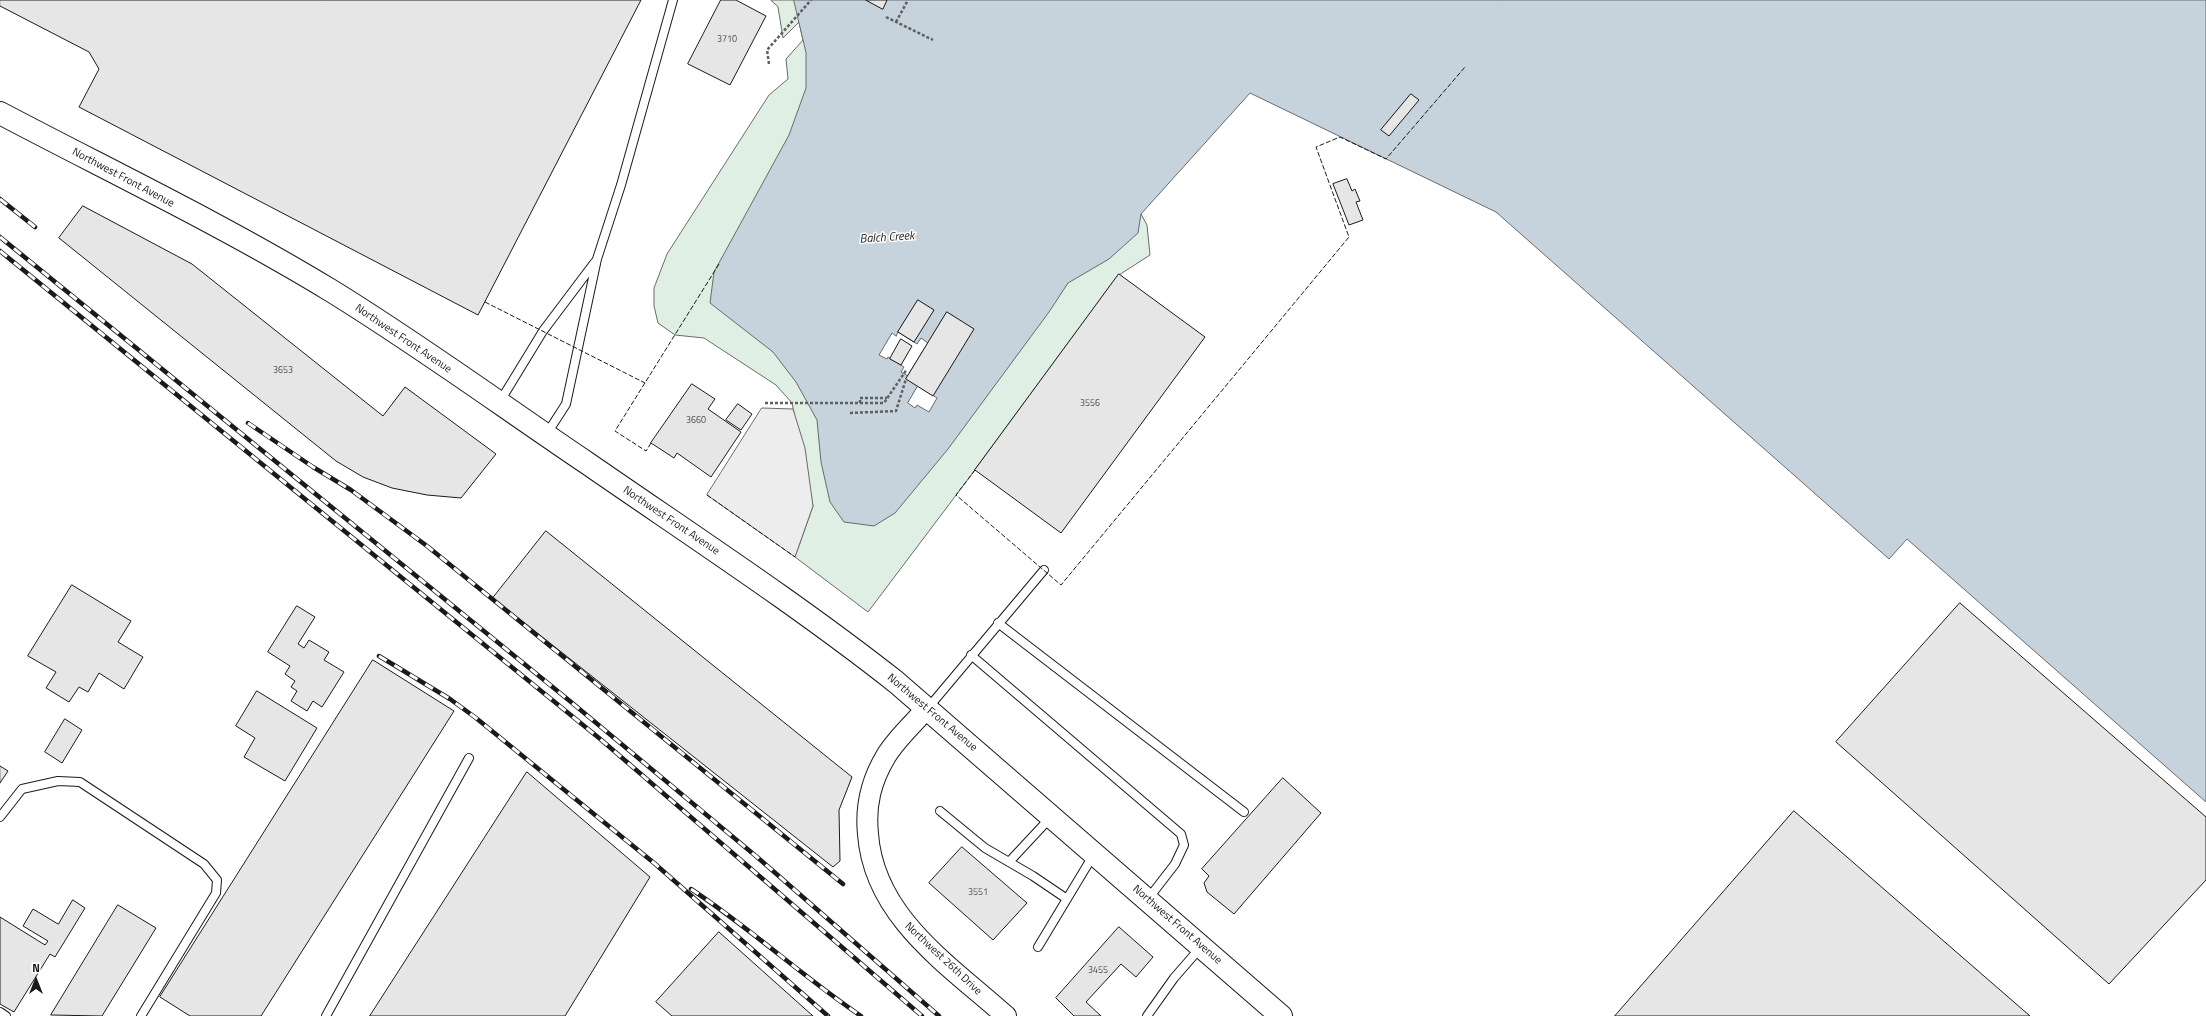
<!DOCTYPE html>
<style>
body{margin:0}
#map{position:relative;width:2206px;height:1016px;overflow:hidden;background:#fff;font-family:"Titillium Web",sans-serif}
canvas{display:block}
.north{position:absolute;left:16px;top:960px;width:40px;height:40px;-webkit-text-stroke:3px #fff;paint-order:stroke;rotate:0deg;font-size:11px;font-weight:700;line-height:16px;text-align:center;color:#1a1a1a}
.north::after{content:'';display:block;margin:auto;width:14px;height:18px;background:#1a1a1a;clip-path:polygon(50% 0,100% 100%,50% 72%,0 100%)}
</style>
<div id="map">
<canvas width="2206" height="1016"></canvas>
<div class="north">N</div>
</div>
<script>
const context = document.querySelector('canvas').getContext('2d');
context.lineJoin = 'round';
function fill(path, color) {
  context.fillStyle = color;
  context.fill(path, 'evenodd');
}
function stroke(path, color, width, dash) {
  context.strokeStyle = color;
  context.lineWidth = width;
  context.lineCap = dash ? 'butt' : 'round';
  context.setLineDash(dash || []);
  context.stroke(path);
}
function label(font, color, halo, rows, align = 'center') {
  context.font = font + ' "Titillium Web",sans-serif';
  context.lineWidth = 3;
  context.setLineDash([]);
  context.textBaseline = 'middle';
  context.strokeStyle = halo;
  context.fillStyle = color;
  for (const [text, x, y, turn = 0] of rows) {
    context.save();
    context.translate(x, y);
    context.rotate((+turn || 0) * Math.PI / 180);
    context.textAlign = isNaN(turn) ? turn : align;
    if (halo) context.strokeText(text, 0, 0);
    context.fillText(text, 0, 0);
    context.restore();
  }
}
const green = new Path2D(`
 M771,0h77l137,352 156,-138 6,11 3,30 -31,20 -144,195 -107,142 -73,-55 18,-51 -21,-103 -16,-18 -72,-47 -29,-3 -17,-12 -4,-17v-18l13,-34 102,-159 19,-16 -2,-20 17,-19 -4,-18 -16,16 -5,-31z`);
const parking = new Path2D(`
 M762,408l31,1 12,39 8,58 -18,51 -88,-62z`);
const water = new Path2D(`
 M794,0h1412v802l-299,-263 -18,20 -393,-347 -246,-119 -109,121 -3,19 -29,26 -41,24 -19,29 -101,137 -53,64 -21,13 -30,-4 -14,-20 -9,-40 -4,-42 -21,-38 -23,-30 -63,-49 4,-31 75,-137 17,-47v-35z`);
const pier = new Path2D(`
 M898,332l19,12 4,-6 7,5 -20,33 -7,-4 3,-5 -16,-10 -1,2 -8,-4 13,-22 4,3z
 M918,386l19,12 -8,14 -12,-7 -2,3 -7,-5z`);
const building = new Path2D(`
 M0,0h641l-163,315 -399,-208 20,-38 -10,-17 -89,-46z
 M721,0h15l30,16 -36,69 -42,-21z
 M866,0h21l-4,9z
 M1411,94l8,6 -30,36 -8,-6z
 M1347,179l5,12 3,-2 5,12 -4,1 7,18 -14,5 -16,-41z
 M83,206l109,58 191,152 22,-29 91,67 -35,44 -34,-3 -35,-7 -29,-11 -27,-16 -277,-223z
 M1119,274l86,63 -144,196 -86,-63z
 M918,300l16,10 -20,32 -16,-10z
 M947,312l27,17 -41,67 -27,-17z
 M901,339l11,7 -11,19 -11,-6z
 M692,384l23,15 -7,10 33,23 -30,45 -34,-24 -3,5 -23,-15z
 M738,404l14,10 -11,16 -15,-10z
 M546,531l306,246 -13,33 1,51 -7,6 -340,-269z
 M72,585l59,36 -13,21 25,15 -19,32 -25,-16 -11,19 -9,-5 -10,15 -23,-14 10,-16 -28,-16z
 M1960,603l246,214v63l-97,104 -273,-242z
 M297,606l18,11 -17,27 6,4 5,-8 20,12 -5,8 20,12 -22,35 -9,-6 -6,10 -16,-10 6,-10 -6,-4 4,-6 -10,-7 5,-8 -22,-14z
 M373,660l81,51 -193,305h-71l-30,-19z
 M257,691l60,37 -32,53 -41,-24 11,-19 -19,-12z
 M65,719l17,11 -20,33 -17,-11z
 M0,766l8,5 -8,12z
 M527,772l123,105 -85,139h-195z
 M1283,778l38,35 -87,101 -27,-22 -3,-9 5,-7 -7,-7z
 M1794,811l236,205h-415z
 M962,847l65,56 -34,37 -64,-57z
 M73,900l12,8 -30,49 -5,-3 -36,58 -14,-8v-87l45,28 3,-4 -25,-15 10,-17 25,15z
 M118,905l38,23 -54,88 -51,-1z
 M1119,927l34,30 -17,20 -15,-13 -35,38 15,14h-27l-18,-18z
 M719,932l94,84h-141l-16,-14z`);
const path = new Path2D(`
 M886,17l47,23
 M896,22l12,-22
 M769,64l-2,-14 44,-50
 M765,403h119l23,-34
 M860,403v-5h27
 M850,413l46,-2 10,-32`);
const service = new Path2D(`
 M499,403l44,-72 52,-69
 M546,435l20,-31 31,-145 24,-74 52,-185
 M998,623l246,189
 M971,655l210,179 3,11 -9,19 -27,35
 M928,708l116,-138
 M940,811l45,37 48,28 34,23
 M0,817l22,-28 36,-8 22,1 124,82 13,16 -1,13 -75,123
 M1009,862l42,-45
 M1038,947l56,-93
 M0,1012l6,4
 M326,1016l143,-258
 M1147,1016l27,-38 27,-31`);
const tertiary = new Path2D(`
 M927,708c-13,15 -31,31 -41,48 -15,25 -21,49 -18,78 6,83 81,131 138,182`);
const secondary = new Path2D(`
 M0,113c110,58 223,112 330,177 88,54 171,115 257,173 104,72 210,141 309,219l385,334`);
const rail = new Path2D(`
 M0,199l35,28
 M0,237l571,465 186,155 182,159
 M0,251l599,487 323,278
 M248,423l65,44 38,23 76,56 416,338
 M379,656l71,43 26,19 178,145 174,153
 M691,889c59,39 111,87 170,127`);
const fence = new Path2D(`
 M485,302l160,81
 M651,443l-5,8 -31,-20 104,-167
 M975,470l-19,25 105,90 288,-348 -33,-90 24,-10 46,22 79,-92
 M707,495l88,62`);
const numberNames = [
 ["3710",727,40],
 ["3653",283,371],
 ["3556",1090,404],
 ["3660",696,421],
 ["3551",978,893],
 ["3455",1098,971]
];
const streetNames = [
 ["Northwest Front Avenue",123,178,28],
 ["Northwest Front Avenue",403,339,34],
 ["Northwest Front Avenue",671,521,34],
 ["Northwest Front Avenue",932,713,40],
 ["Northwest Front Avenue",1177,925,41],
 ["Northwest 26th Drive",943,959,43]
];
const waterNames = [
 ["Balch Creek",887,238,-4]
];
fill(green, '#e0efe3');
stroke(green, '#6a6a6a', 1);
fill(parking, '#ededed');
stroke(parking, '#6a6a6a', 1);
fill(water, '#c6d2dc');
stroke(water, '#6a6a6a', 1);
fill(pier, '#fff');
stroke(pier, '#6a6a6a', 1);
fill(building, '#e6e6e6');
stroke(building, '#1a1a1a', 1);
stroke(service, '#1a1a1a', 10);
stroke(tertiary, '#1a1a1a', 22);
stroke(secondary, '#1a1a1a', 24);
stroke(path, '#5f5f5f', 2.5, [3, 2]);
stroke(service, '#fff', 8);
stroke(tertiary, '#fff', 20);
stroke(secondary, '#fff', 22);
stroke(rail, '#1a1a1a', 4.5);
stroke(rail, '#fff', 3, [9]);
stroke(fence, '#1a1a1a', 1, [5, 2]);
label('9px', '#4d4d4d', null, numberNames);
label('11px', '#1a1a1a', '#fff', streetNames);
label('italic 12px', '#1a1a1a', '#fff', waterNames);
</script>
